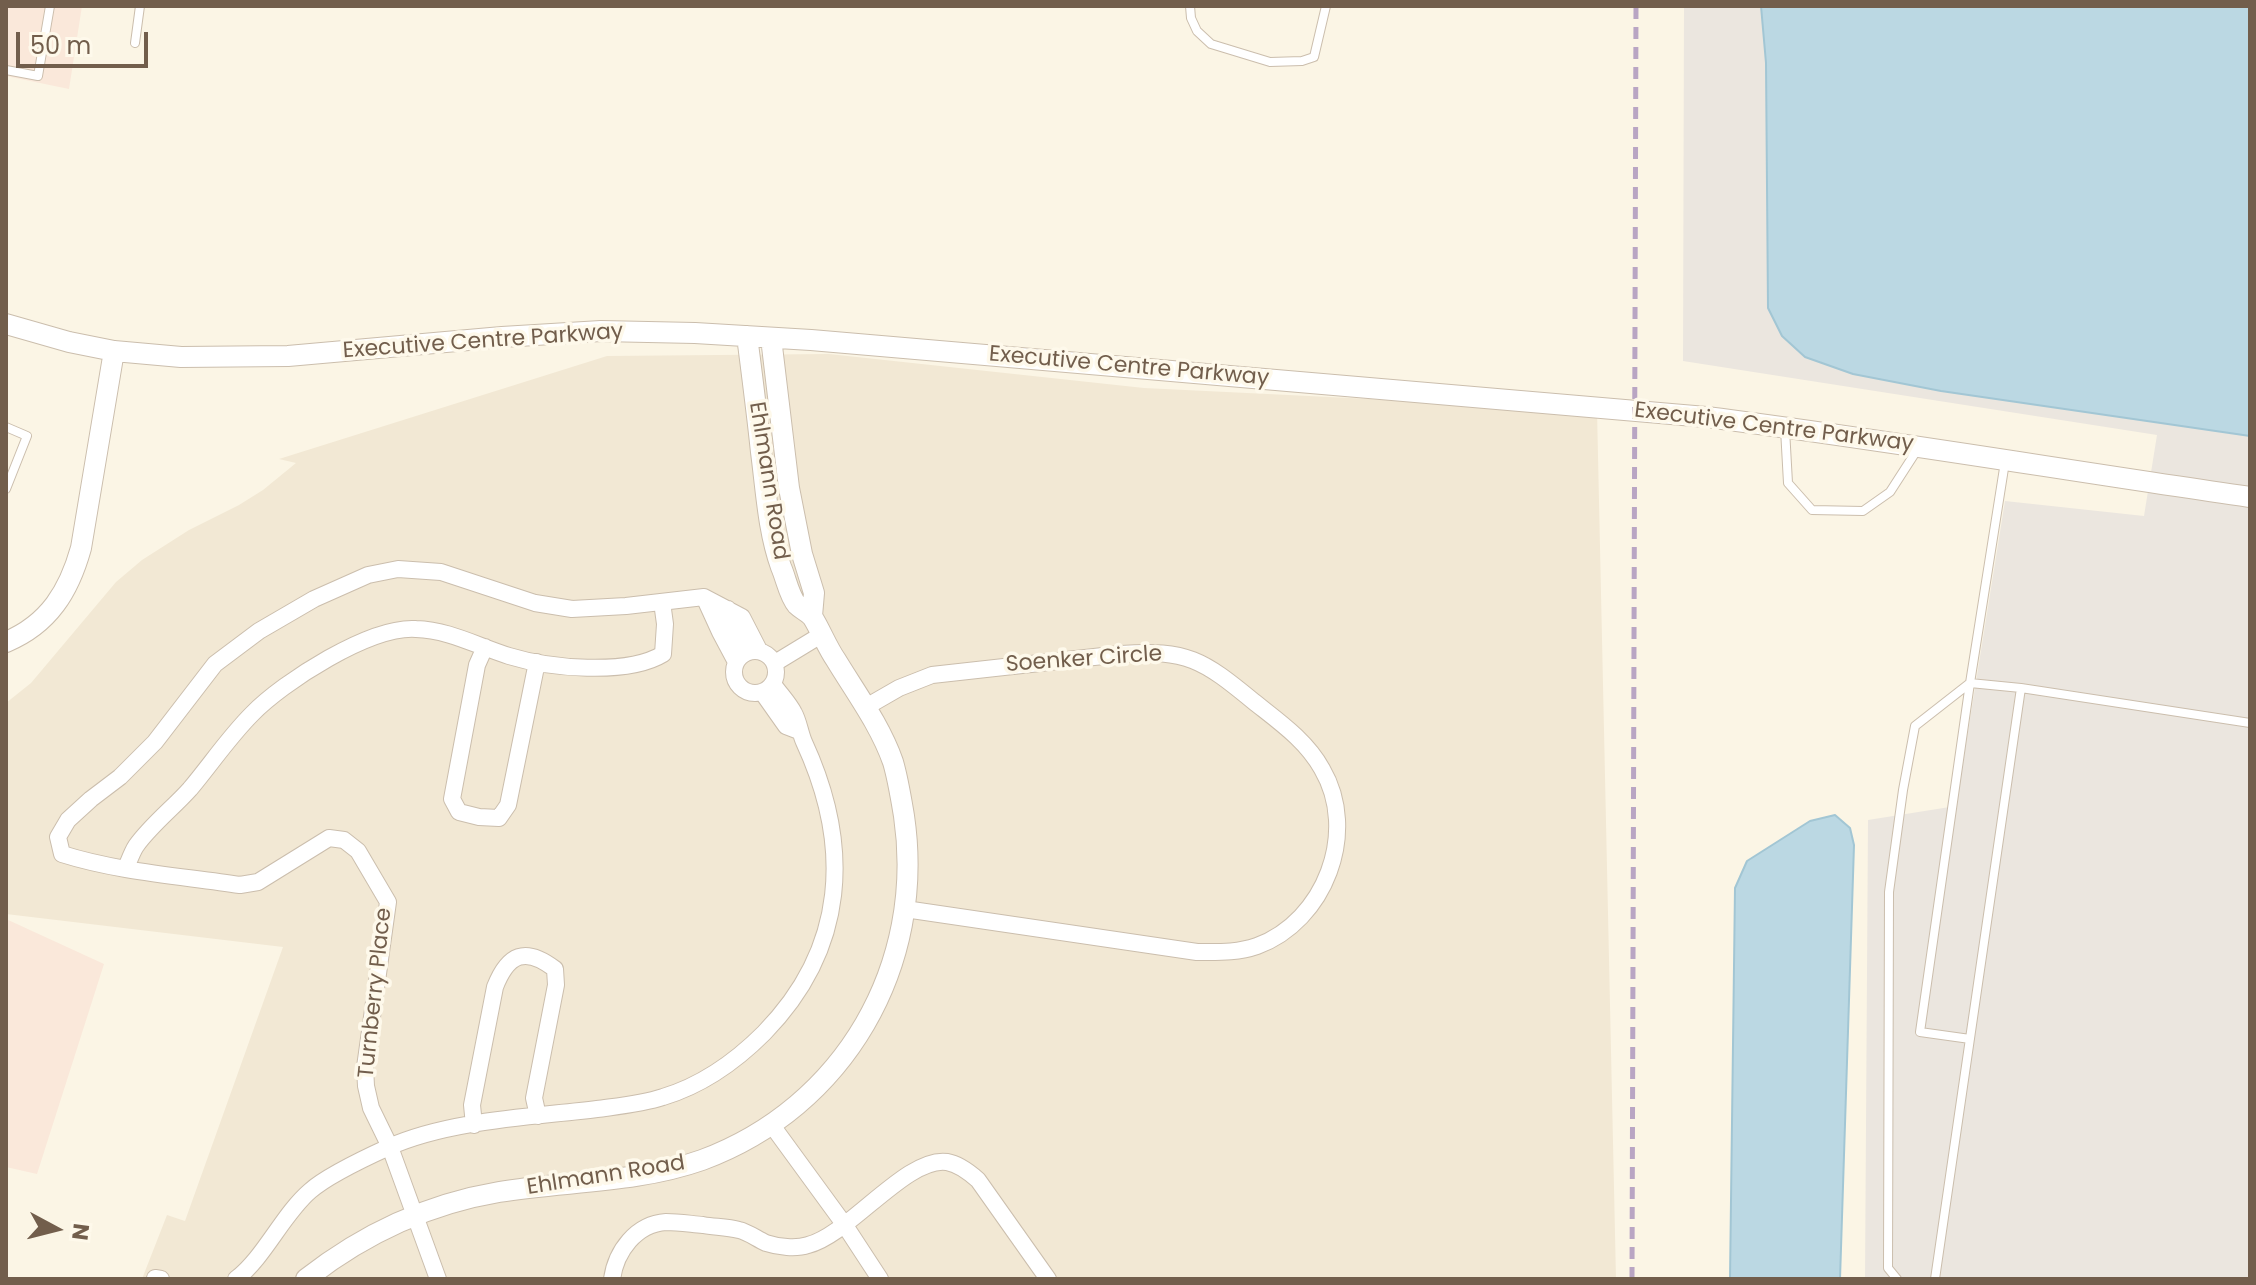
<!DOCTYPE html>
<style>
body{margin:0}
#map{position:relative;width:2256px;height:1285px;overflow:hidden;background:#fbf5e5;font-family:Poppins,sans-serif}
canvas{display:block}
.frame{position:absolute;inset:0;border:8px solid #725e4c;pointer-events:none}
.north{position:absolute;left:16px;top:1189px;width:80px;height:80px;-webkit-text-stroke:6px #fef9eb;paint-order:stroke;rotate:97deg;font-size:22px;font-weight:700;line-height:32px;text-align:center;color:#725e4c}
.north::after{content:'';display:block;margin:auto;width:28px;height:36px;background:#725e4c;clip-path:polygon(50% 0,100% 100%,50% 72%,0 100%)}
.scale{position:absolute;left:16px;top:32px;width:132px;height:36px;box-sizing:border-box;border:4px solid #725e4c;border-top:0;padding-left:10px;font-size:24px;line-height:28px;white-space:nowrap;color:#725e4c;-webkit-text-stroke:6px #fef9eb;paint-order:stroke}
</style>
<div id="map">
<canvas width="2256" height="1285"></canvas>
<div class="frame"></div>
<div class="north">N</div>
<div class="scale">50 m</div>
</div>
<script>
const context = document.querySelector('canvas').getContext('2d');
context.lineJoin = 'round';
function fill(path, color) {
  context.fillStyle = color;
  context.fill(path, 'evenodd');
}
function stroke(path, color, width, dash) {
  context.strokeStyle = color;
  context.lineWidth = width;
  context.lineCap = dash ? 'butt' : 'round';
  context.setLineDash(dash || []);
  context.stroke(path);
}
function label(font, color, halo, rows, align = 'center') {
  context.font = font + ' Poppins,sans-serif';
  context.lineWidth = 7;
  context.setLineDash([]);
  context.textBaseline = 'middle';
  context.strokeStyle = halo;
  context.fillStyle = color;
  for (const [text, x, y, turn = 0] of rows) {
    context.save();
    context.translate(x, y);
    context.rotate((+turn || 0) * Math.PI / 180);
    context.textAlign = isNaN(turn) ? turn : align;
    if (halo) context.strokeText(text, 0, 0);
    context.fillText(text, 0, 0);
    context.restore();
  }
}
const residential = new Path2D(`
 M829,354l315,34 453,22 19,869h-1474l25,-64 18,6 98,-274 -277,-33v-211l25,-20 85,-101 26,-22 47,-30 50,-25 24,-15 33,-27 -17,-4 328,-103z`);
const commercial = new Path2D(`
 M6,6h76l-13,83 -63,-13z
 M6,919l98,45 -67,210 -31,-7z`);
const industrial = new Path2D(`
 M1684,6h566v1273h-385l3,-459 88,-14 49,-305 139,15 13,-81 -474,-74z`);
const water = new Path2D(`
 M1761,6h489v430l-309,-45 -88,-17 -48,-17 -23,-21 -14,-28 -2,-245z
 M1835,815l15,13 4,17 -14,434h-110l5,-391 12,-27 63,-40z`);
const service = new Path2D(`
 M1190,6l1,12 6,13 14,13 59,18 32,-1 12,-4 12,-51
 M135,43l5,-37
 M6,70l32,6 12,-70
 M6,427l21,9 -21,53
 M1785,429l3,54 24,27 51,1 27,-19 29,-45
 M1970,1039l-50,-7 50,-349 35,-221
 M1897,1279l-9,-11 1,-376 14,-102 12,-64 55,-43 51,5 229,35
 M1935,1279l86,-591`);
const minor = new Path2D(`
 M704,597l16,35 16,30
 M728,609l4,19 13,24
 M485,647l-8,18 -25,134 7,13 20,5 20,1 9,-13 29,-143
 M734 672a21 21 0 1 1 42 0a21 21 0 1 1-42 0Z
 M775,663l46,-28
 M762,692l24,34 13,5
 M866,707l33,-19 33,-13 189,-21c66,-5 82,6 132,47 25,20 53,39 69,68 37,63 3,152 -65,177 -20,7 -39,6 -60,6l-292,-43
 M126,868c3,-7 6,-16 10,-22 15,-21 37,-38 54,-57 21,-25 39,-52 62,-75 31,-32 118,-88 164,-85 33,1 61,17 93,27 39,12 118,20 154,-2l2,-30 -3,-22
 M771,1124l73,100 36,55
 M474,1125l-2,-20 23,-118c13,-33 30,-41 60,-18l1,16 -22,113 4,18
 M155,1278l6,1
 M236,1279c28,-21 47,-65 74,-88 18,-16 57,-34 79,-44 61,-27 143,-30 208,-38 22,-3 45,-5 66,-12 40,-12 72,-35 101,-64 83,-85 88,-187 40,-291 -4,-9 -5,-20 -10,-29 -5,-10 -14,-19 -21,-29
 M438,1279l-48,-132 -19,-39 -5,-22 -1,-19 23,-165 -30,-51 -14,-11 -15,-2 -71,44 -18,3c-59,-9 -121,-13 -178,-31l-4,-17 10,-17 23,-21 29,-22 35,-35 60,-78 44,-33 55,-32 54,-24 30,-6 43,3 94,31 37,6 54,-3 78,-9 38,20 17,33
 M612,1279c4,-28 24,-55 54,-57 12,0 25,2 37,3 11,2 24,2 36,5 9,2 18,9 27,13 12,4 30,6 42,2 41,-10 99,-89 139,-83 12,2 22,10 31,18l70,99`);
const tertiary = new Path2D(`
 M6,324l63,18 45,9 67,6 107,-1 214,-19 99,-6 94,2 116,7 895,77c182,23 363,54 544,80
 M771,338l18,150 13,66 12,39 -2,23
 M6,642c43,-18 63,-51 75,-94l33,-197
 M306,1279c56,-44 122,-75 193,-87 67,-11 138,-9 203,-32 143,-53 224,-195 202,-344 -3,-18 -6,-37 -11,-54 -13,-37 -37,-69 -57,-102 -9,-13 -15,-29 -23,-42 -4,-6 -11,-8 -16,-13 -8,-9 -11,-27 -16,-38 -13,-36 -15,-77 -20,-115 -4,-39 -9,-77 -14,-116`);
const rail = new Path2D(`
 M1632,1279l4,-1273`);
const streetNames = [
 ["Executive Centre Parkway",483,342,-4],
 ["Executive Centre Parkway",1129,367,5],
 ["Executive Centre Parkway",1774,428,7],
 ["Ehlmann Road",768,481,81],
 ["Soenker Circle",1084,660,-4],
 ["Turnberry Place",376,993,-84],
 ["Ehlmann Road",606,1176,-9]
];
fill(residential, '#f2e8d4');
fill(commercial, '#fae8da');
fill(industrial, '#ebe6df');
fill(water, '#bbd8e3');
stroke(water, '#a2c6d4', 2);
stroke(service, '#cbbead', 10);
stroke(minor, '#cbbead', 18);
stroke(tertiary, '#cbbead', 22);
stroke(service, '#fff', 8);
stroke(minor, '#fff', 16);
stroke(tertiary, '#fff', 20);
stroke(rail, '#b9a5c3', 5, [12, 8]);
label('22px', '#725e4c', '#fef9eb', streetNames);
</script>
